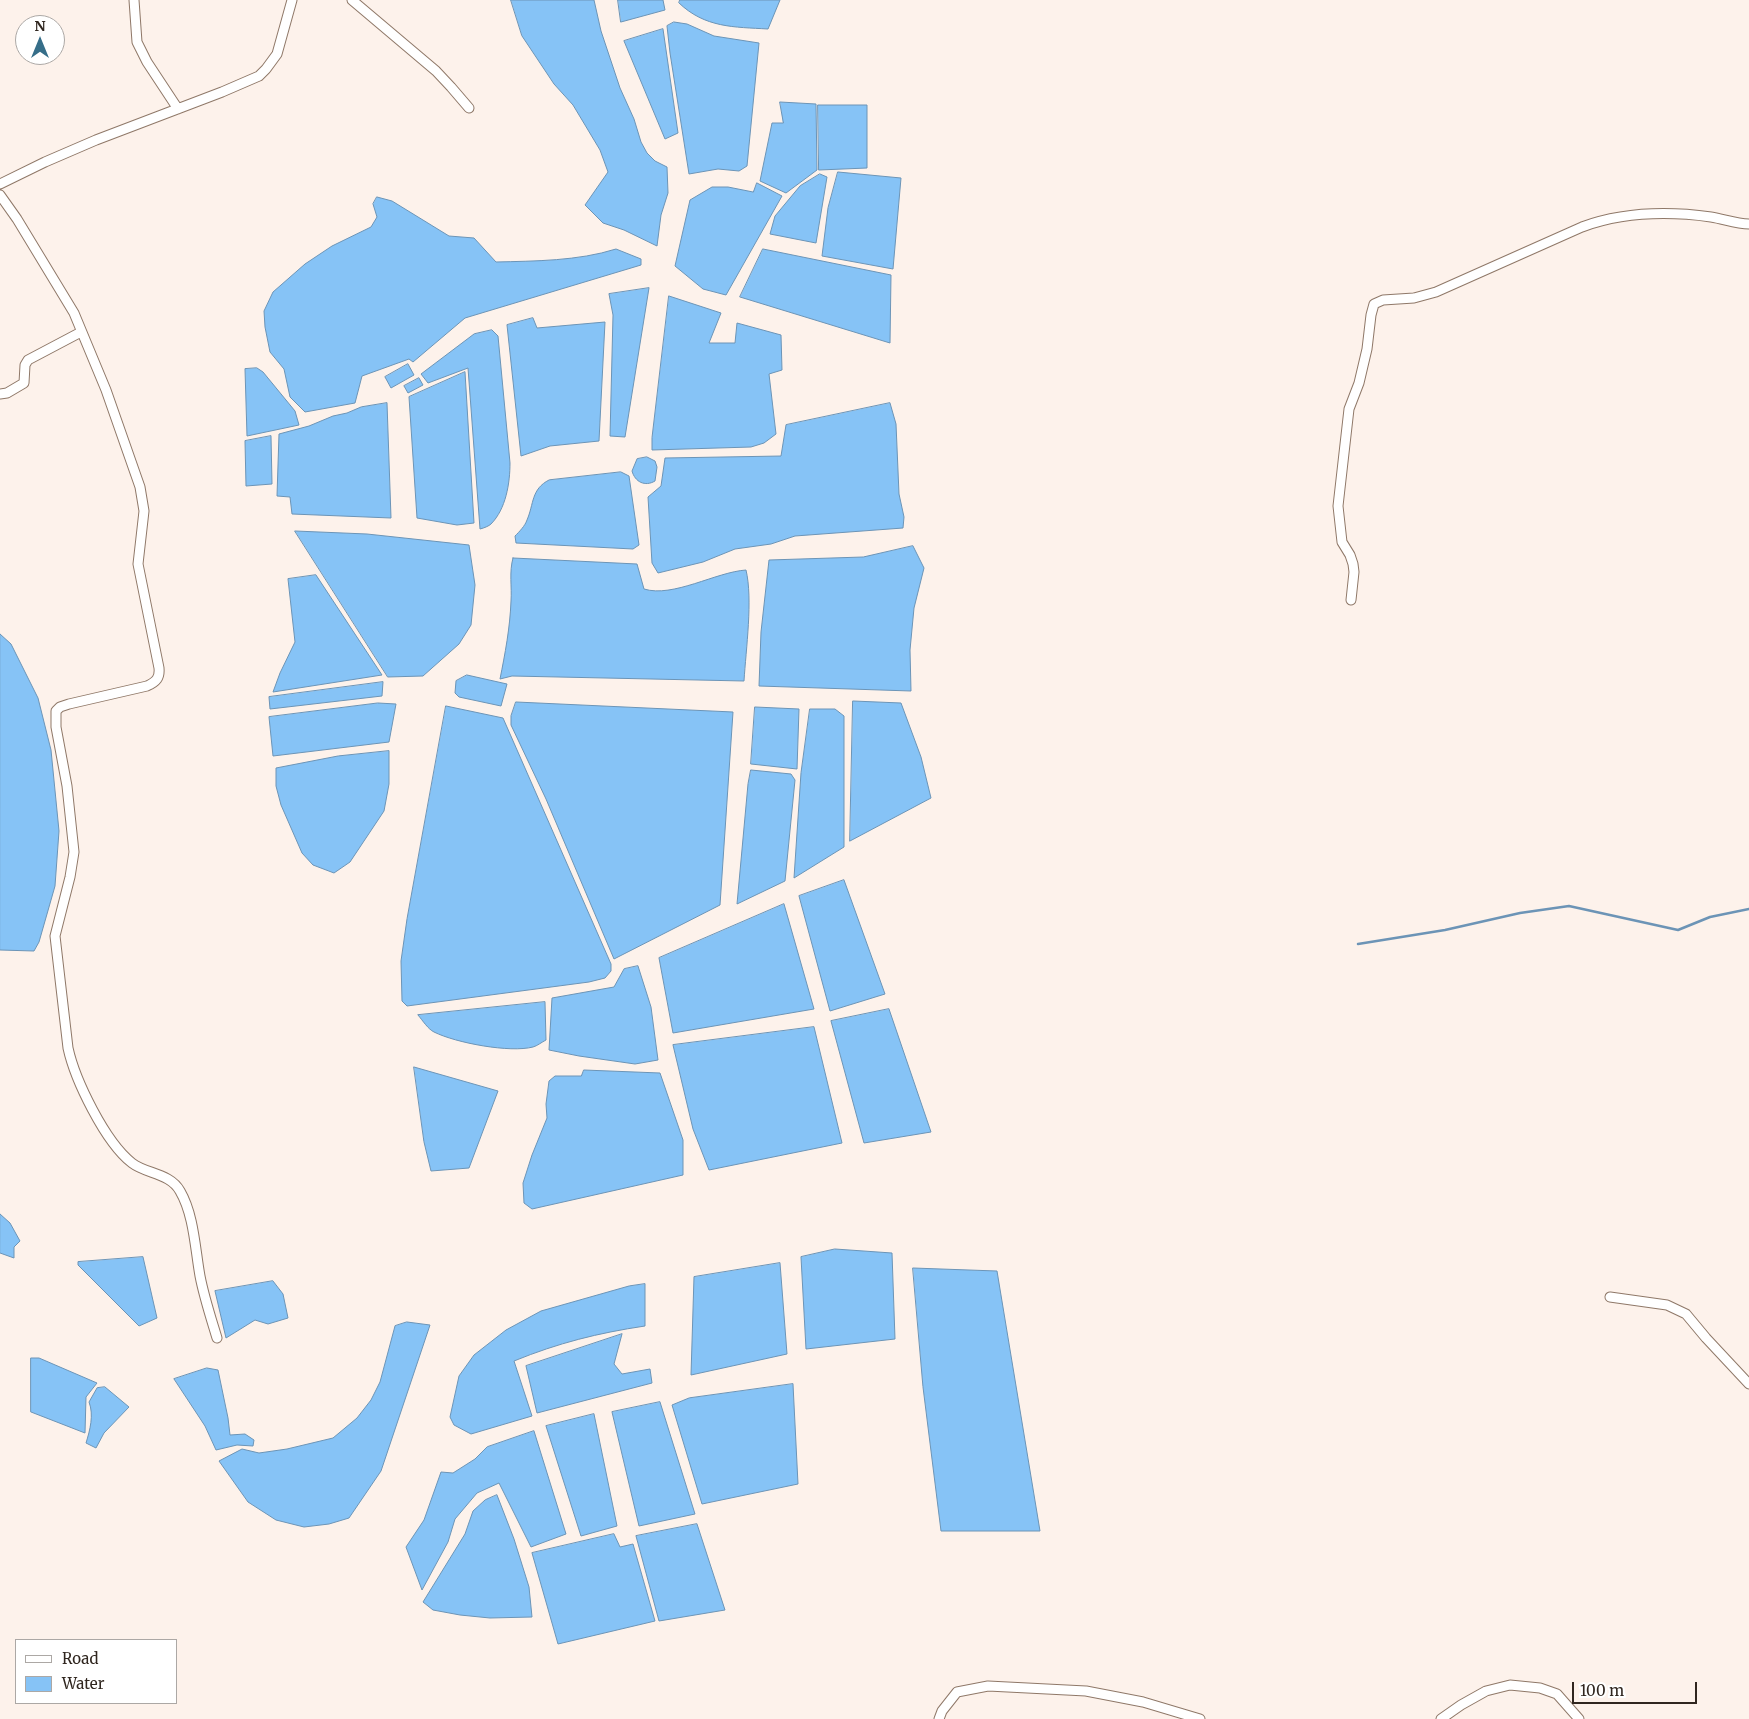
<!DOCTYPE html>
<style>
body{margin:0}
#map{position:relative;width:1749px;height:1719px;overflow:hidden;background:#fdf2eb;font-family:Merriweather,serif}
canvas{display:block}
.legend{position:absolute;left:15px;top:1639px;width:162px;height:65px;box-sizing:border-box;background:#fff;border:1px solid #aca8a5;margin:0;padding:6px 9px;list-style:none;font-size:15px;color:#30261f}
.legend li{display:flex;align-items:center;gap:10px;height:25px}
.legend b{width:25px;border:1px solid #aca8a5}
.north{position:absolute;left:15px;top:15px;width:50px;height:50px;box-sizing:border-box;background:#fff;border:1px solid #aca8a5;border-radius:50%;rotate:0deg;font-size:14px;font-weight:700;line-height:20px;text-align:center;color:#30261f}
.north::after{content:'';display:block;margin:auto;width:18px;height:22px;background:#366e89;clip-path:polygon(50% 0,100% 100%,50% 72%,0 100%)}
.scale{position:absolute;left:1572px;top:1682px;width:125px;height:22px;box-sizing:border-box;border:2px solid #30261f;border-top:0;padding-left:6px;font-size:15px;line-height:18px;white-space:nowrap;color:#30261f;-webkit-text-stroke:4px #fff;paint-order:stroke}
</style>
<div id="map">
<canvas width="1749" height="1719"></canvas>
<ul class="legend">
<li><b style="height:6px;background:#fff"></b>Road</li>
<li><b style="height:14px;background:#86c3f6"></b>Water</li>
</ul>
<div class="north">N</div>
<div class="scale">100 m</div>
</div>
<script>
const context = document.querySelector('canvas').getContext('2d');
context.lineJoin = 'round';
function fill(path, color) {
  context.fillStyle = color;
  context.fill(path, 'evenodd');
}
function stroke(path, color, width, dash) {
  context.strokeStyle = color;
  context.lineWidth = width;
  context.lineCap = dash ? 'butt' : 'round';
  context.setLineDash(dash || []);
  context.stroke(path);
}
const water = new Path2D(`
 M511,0h83l7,31 19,57 14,31 7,23 6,11 8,8 12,6 1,26 -7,22 -4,31 -33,-16 -21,-7 -18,-18 23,-33 -8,-22 -27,-45 -19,-21 -32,-48z
 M618,0h45l2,10 -44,12z
 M680,0h100l-12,29c-34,-2 -63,-1 -89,-26z
 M674,22l13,2 27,12 45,7 -12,123 -8,5 -21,-2 -29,5 -19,-121 -3,-27z
 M663,29l15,104 -13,6 -41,-98z
 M780,102l36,2 1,66 -31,23 -26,-12 12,-58h11z
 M818,105h49v63l-48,2z
 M838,172l63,6 -8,91 -71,-13 6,-48z
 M820,174l7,3 -11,66 -46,-9 5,-18 25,-30z
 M757,183l25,13 -56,99 -23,-6 -28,-23 15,-66 22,-13h16l25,5z
 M377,197l15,4 57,35 25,2 22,24c39,-1 82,-1 120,-13l25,10v6l-176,53 -52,44 -4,-3 -47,17 -7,27 -50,9 -15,-15 -6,-28 -14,-17 -5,-25 -1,-16 9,-19 32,-28 27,-18 39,-19 6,-10 -4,-13z
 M763,249l128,26 -1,68 -150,-46z
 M649,288l-24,149 -15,-1 3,-121 -4,-21z
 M669,296l52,17 -12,30h26l2,-20 44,12 1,35 -13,4 7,60 -12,9 -13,4 -99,3v-12z
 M533,318l4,10 68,-6 -6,119 -49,5 -29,10 -14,-131z
 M492,330l6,6 12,127c0,20 -4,46 -19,61 -2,2 -7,4 -11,5l-12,-161 -40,15 -7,-9 53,-40z
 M408,364l6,11 -23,13 -6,-11z
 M257,368l6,4 32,39 4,14 -52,11 -2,-67z
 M465,372l9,151 -17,2 -40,-7 -8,-121z
 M419,378l4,7 -15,8 -4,-7z
 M387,403l4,115 -99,-4 -2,-17 -13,-1 2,-62 30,-8 24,-10 14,-3 14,-6z
 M890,403l6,21 3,70 5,23 -1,11 -108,8 -24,8 -36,5 -32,13 -45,11 -6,-10 -4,-66 13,-11 4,-28 116,-2 5,-31z
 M271,436l1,48 -26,2 -1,-45z
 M647,457l8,4 2,6 -2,14c-10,6 -20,1 -23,-10l5,-12z
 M621,472l8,4 10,69 -6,4 -117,-6 -1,-7c4,-4 10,-10 12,-16 7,-16 4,-31 22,-40z
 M295,531l72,3 102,11 6,40 -4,40 -12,19 -36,32 -35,1z
 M913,546l11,22 -10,40 -4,42 1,41 -152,-5 2,-54 8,-72 94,-3z
 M513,558l124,6 7,25c29,9 72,-17 102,-19 7,29 0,79 -2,111l-232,-5 -12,3c5,-25 10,-51 11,-78 1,-14 -2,-29 2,-43z
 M316,575l66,100 -109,17 7,-19 15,-31 -7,-63z
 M0,634l11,10 27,54 13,52 8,81 -4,55 -16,56 -5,9 -34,-1z
 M467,675l40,9 -6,22 -42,-9 -4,-4 1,-12z
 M383,682l-1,14 -112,13 -1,-12z
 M853,701l48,2 20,54 10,41 -81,43z
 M516,702l217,10 -13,193 -106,54 -68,-160 -35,-74v-9z
 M378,703l18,1 -7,38 -116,14 -4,-39z
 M446,706l57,12 108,246v7l-6,7 -16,4 -182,24 -5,-5 -1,-40 6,-42z
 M755,707l44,2 -2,60 -46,-5z
 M810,709h25l9,7v131l-50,31 7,-105z
 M389,751v33l-5,27 -34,51 -16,11 -21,-8 -11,-12 -21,-48 -5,-19v-18l62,-12z
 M751,770l40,4 4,6 -10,101 -48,23 11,-120z
 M844,880l41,114 -55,17 -31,-115z
 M784,904l30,105 -141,24 -14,-75z
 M638,966l13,41 7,53 -23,4 -56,-8 -30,-6 3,-52 62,-11 10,-18z
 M545,1002l1,38c-4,2 -9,6 -13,7 -23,6 -77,-4 -99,-15 -6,-3 -11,-11 -16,-17z
 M889,1009l42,123 -67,11 -33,-122z
 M814,1027l28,116 -133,27 -16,-41 -20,-84z
 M414,1067l84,24 -29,77 -38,3 -7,-29z
 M584,1070l76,3 23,67v35l-151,34 -8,-6 -1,-20 9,-28 15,-37 -1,-14 3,-23 6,-5h26z
 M0,1214l10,9 10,18 -6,6v11l-14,-5z
 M835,1249l57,4 3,86 -89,10 -5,-92z
 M143,1257l14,61 -18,8 -61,-61v-3z
 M780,1263l7,91 -96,21 3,-98z
 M913,1268l84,3 43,260h-99l-18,-144z
 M273,1281l10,13 5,24 -20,6 -13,-4 -29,18 -11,-47z
 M645,1284v42c-47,7 -87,17 -131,35l18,55 -61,18 -17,-9 -4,-8 9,-41 15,-21 32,-25 35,-19 88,-25z
 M407,1322l23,3 -49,146 -32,47 -20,6 -25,3 -28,-7 -28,-18 -29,-41 23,-12 17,4 28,-4 46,-11 24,-20 14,-18 9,-18 15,-56z
 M622,1334l-8,30 8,10 28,-5 2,14 -115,30 -11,-47z
 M31,1358h8l58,25 -11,14 -1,36 -54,-21z
 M207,1368l11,2 10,48 2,17 15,-1 9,6 -1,6 -16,-1 -21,5 -11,-24 -31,-47z
 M793,1384l5,100 -96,20 -30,-99 17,-7z
 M105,1387l24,20 -25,26 -8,15 -10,-5c4,-13 8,-28 3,-41l8,-14z
 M660,1402l35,112 -56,12 -27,-114z
 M594,1414l23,112 -36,10 -35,-110z
 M534,1431l32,103 -35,13 -32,-64 -22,10 -22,26 -7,23 -26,48 -16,-43 18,-27 17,-48 12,1 22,-14 12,-12z
 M497,1495l17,44 15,48 3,30 -42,1 -30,-3 -27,-5 -10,-8 42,-68 8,-23 12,-11z
 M697,1524l28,86 -66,11 -23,-85z
 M614,1534l6,13 13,-3 22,77 -97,23 -26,-91z`);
const stream = new Path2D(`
 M1358,944l87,-14 75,-17 49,-7 109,24 32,-13 39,-8`);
const minor = new Path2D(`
 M134,0l3,42 10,20 31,47
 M352,0l84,71 15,16 18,21
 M0,184l45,-22 51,-22 126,-48 37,-16 7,-7 11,-15 15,-54
 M0,195l17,24 57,94 32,77 34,97 4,24 -6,53 21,104c1,10 -3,14 -12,18l-78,18 -9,3 -4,4v16l11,59 7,66 -4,25 -15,59 13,112c7,32 37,94 64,115 14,11 38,10 48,28 14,24 15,57 20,85 4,21 11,42 17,62
 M0,394l7,-1 17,-10 1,-18 3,-5 53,-28
 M1351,600l3,-28 -1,-8 -3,-9 -8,-13 -4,-36 11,-97 10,-26 8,-34 4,-34 3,-11 9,-4 31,-2 22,-6 146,-65c41,-15 85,-16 129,-10 13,2 25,7 38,7
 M1610,1297l57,8 19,9 20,24 43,46
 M939,1719l3,-8 15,-19 31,-6 98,5 57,11 57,17
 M1441,1719l20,-14 25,-14 24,-6 30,3 17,6 22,25`);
fill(water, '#86c3f6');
stroke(water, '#6c94b6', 1);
stroke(stream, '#6c94b6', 2.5);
stroke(minor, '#8f7868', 11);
stroke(minor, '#fff', 9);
</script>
